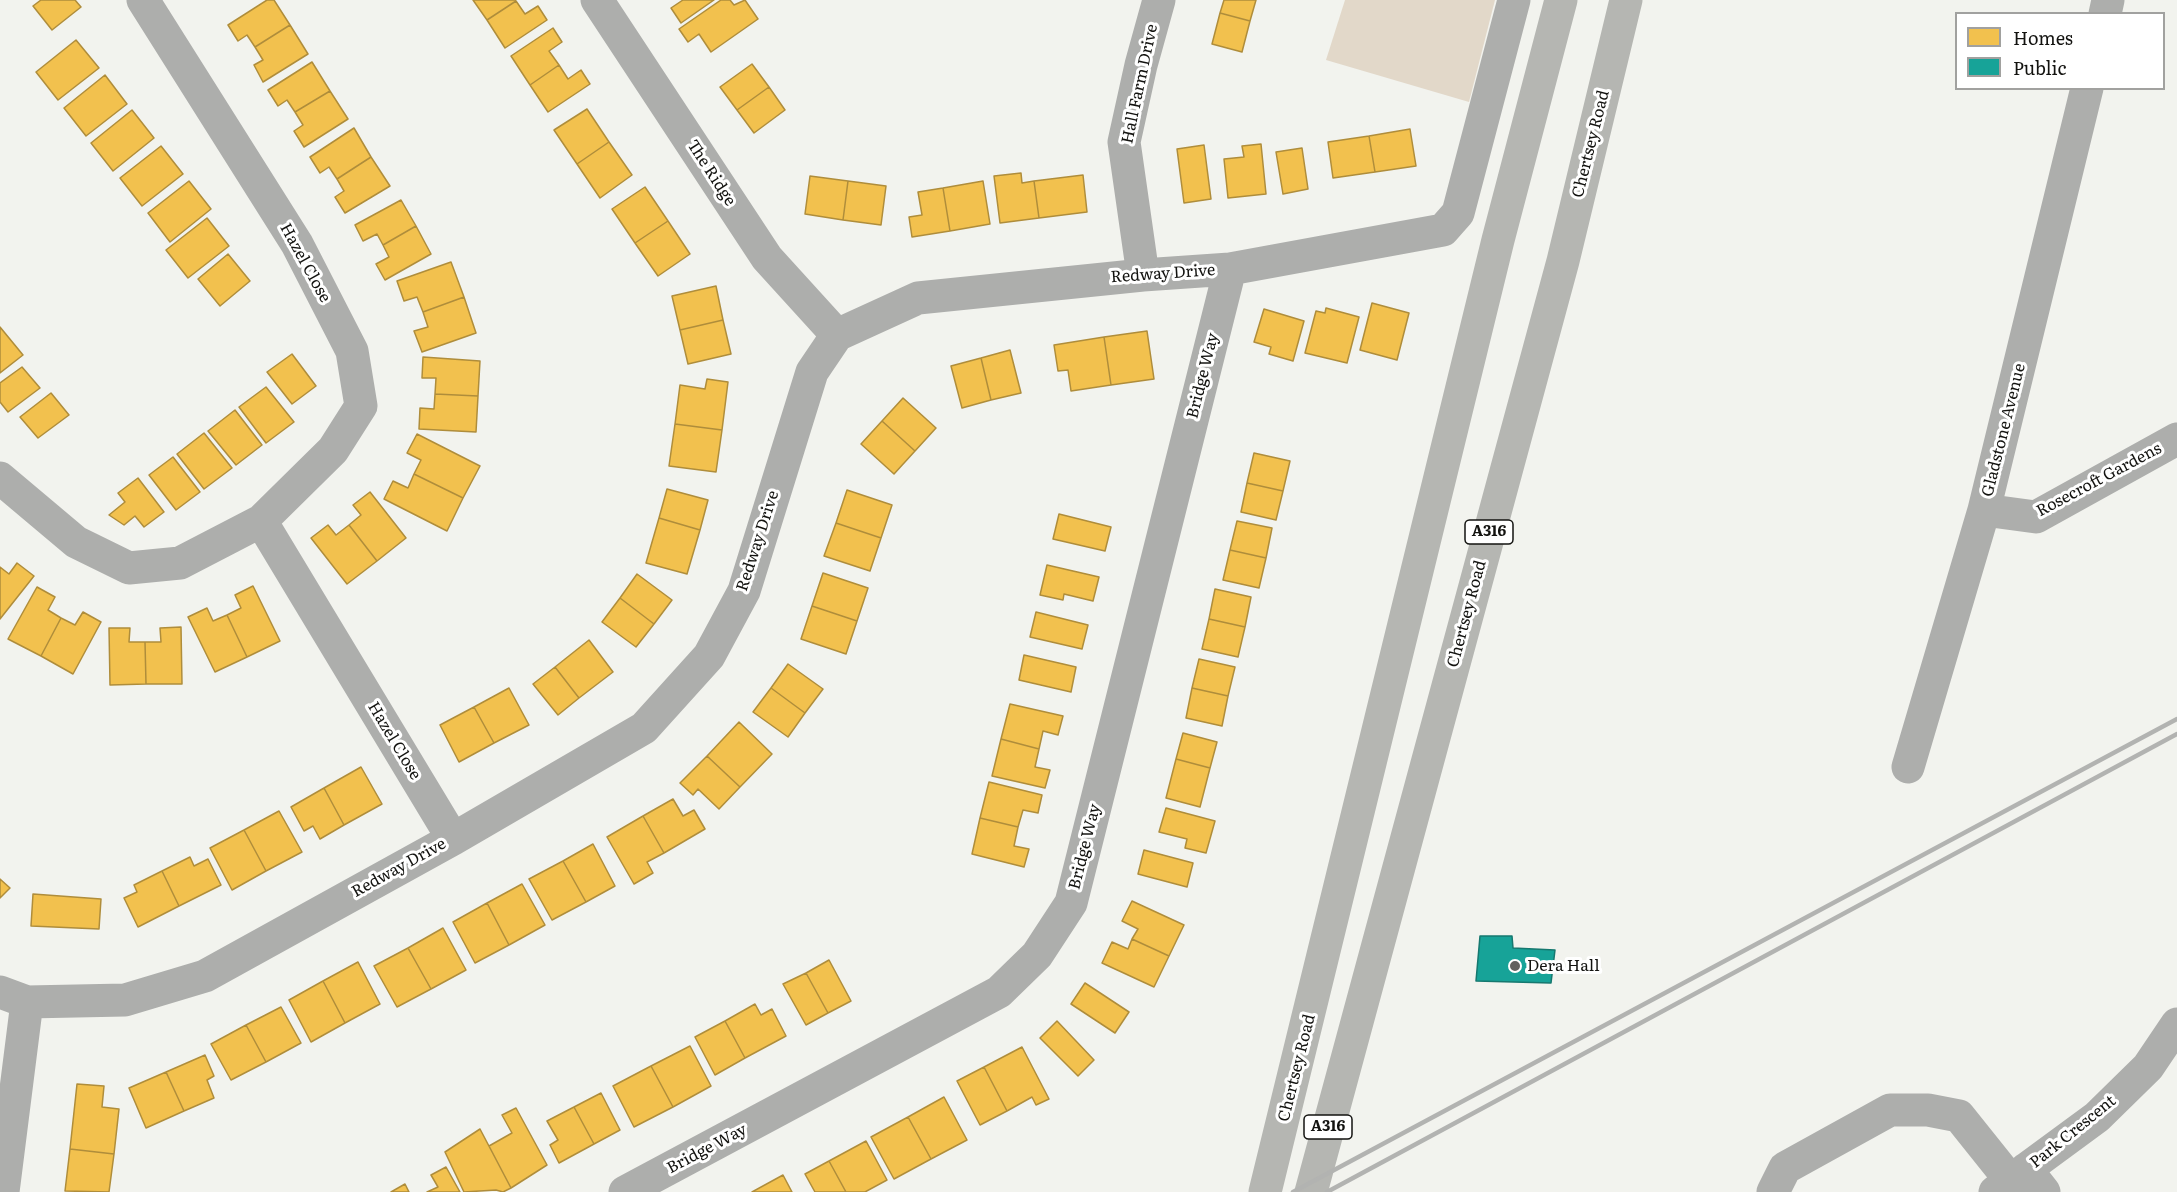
<!DOCTYPE html>
<style>
body{margin:0}
#map{position:relative;width:2177px;height:1192px;overflow:hidden;background:#f2f3ee;font-family:Literata,serif}
canvas{display:block}
.legend{position:absolute;left:1955px;top:12px;width:210px;height:78px;box-sizing:border-box;background:#fff;border:2px solid #a1a19f;margin:0;padding:8px 10px;list-style:none;font-size:18px;color:#131310}
.legend li{display:flex;align-items:center;gap:12px;height:30px}
.legend b{width:30px;border:2px solid #a1a19f}
</style>
<div id="map">
<canvas width="2177" height="1192"></canvas>
<ul class="legend">
<li><b style="height:16px;background:#f2c14e"></b>Homes</li>
<li><b style="height:16px;background:#17a398"></b>Public</li>
</ul>
</div>
<script>
const context = document.querySelector('canvas').getContext('2d');
context.lineJoin = 'round';
function fill(path, color) {
  context.fillStyle = color;
  context.fill(path, 'evenodd');
}
function stroke(path, color, width, dash) {
  context.strokeStyle = color;
  context.lineWidth = width;
  context.lineCap = dash ? 'butt' : 'round';
  context.setLineDash(dash || []);
  context.stroke(path);
}
function label(font, color, halo, rows, align = 'center') {
  context.font = font + ' Literata,serif';
  context.lineWidth = 6;
  context.setLineDash([]);
  context.textBaseline = 'middle';
  context.strokeStyle = halo;
  context.fillStyle = color;
  for (const [text, x, y, turn = 0] of rows) {
    context.save();
    context.translate(x, y);
    context.rotate((+turn || 0) * Math.PI / 180);
    context.textAlign = isNaN(turn) ? turn : align;
    if (halo) context.strokeText(text, 0, 0);
    context.fillText(text, 0, 0);
    context.restore();
  }
}
const green = new Path2D(`
 M1345,0h150l-26,102 -143,-42z`);
const homes = new Path2D(`
 M41,0h34l6,7 -29,23 -19,-24z
 M267,0h7l16,25 -35,22 -8,-12 -9,6 -10,-16z
 M473,0h42l1,1 -29,19z
 M683,0h31l-33,23 -10,-15z
 M721,0h9l4,5 11,-5 13,19 -47,33 -12,-18 -11,8 -9,-13z
 M1224,0h32l-6,21 -30,-8z
 M516,1l9,13 13,-8 9,14 -42,28 -18,-28z
 M1220,13l30,8 -8,31 -30,-8z
 M290,25l18,29 -45,28 -9,-17 9,-5 -8,-13z
 M553,28l9,14 -13,9 10,14 -29,20 -19,-29z
 M76,40l23,28 -41,32 -22,-28z
 M312,62l18,29 -35,21 -8,-12 -9,6 -10,-16z
 M752,64l17,23 -32,23 -17,-23z
 M559,65l9,14 13,-9 9,14 -42,28 -18,-27z
 M105,75l22,29 -41,32 -22,-28z
 M769,87l16,23 -31,23 -17,-23z
 M330,91l18,28 -44,28 -10,-16 9,-6 -8,-13z
 M587,109l22,33 -32,22 -23,-34z
 M132,110l22,28 -41,33 -22,-28z
 M354,128l17,29 -34,22 -8,-12 -9,6 -10,-16z
 M1410,129l6,37 -41,6 -6,-36z
 M1369,136l6,36 -42,6 -5,-36z
 M609,142l23,33 -32,23 -23,-34z
 M1261,144l5,50 -38,4 -4,-39 20,-2 -2,-11z
 M1204,145l7,54 -27,4 -7,-54z
 M161,146l22,28 -41,32 -22,-28z
 M1302,148l6,41 -25,5 -7,-42z
 M371,157l19,29 -45,27 -10,-16 9,-6 -7,-12z
 M1021,173l1,10 12,-2 5,37 -39,5 -6,-47z
 M1083,175l4,37 -48,6 -5,-37z
 M810,176l38,5 -5,39 -38,-6z
 M189,181l22,28 -41,33 -22,-29z
 M848,181l38,5 -5,39 -38,-5z
 M983,181l7,43 -40,7 -7,-43z
 M645,187l23,34 -33,22 -23,-34z
 M943,188l7,43 -38,6 -3,-20 13,-2 -4,-23z
 M401,200l15,26 -33,19 -6,-11 -14,7 -8,-16z
 M207,218l22,28 -41,32 -22,-28z
 M668,221l22,33 -32,22 -23,-33z
 M416,226l15,28 -46,26 -9,-16 13,-7 -6,-12z
 M228,254l22,27 -30,25 -22,-27z
 M451,262l13,35 -41,15 -6,-15 -13,4 -7,-20z
 M716,286l7,34 -43,10 -8,-34z
 M464,297l12,36 -54,19 -8,-21 14,-4 -5,-15z
 M1372,303l37,10 -12,47 -37,-10z
 M1326,308l33,9 -12,46 -42,-10 11,-42 9,2z
 M1264,309l40,12 -11,40 -24,-7 2,-7 -17,-5z
 M723,320l8,34 -43,10 -8,-34z
 M0,327l23,28 -23,18z
 M1147,331l7,48 -43,6 -7,-48z
 M1104,337l7,48 -40,6 -3,-21 -10,1 -4,-26z
 M1010,350l11,43 -30,7 -10,-42z
 M292,354l24,32 -24,18 -25,-32z
 M423,357l57,4 -2,35 -43,-2 1,-16h-14z
 M981,358l10,42 -29,8 -11,-42z
 M22,367l18,21 -32,24 -8,-10v-19z
 M707,379l21,3 -6,48 -47,-6 5,-39 25,4z
 M266,387l28,35 -28,21 -27,-36z
 M51,393l18,22 -31,23 -18,-21z
 M435,394l43,2 -2,36 -57,-3 1,-21 14,1z
 M903,398l33,30 -21,23 -33,-30z
 M235,410l27,35 -26,20 -28,-34z
 M882,421l33,30 -21,23 -33,-30z
 M675,424l47,6 -6,42 -47,-6z
 M204,433l28,35 -28,21 -27,-35z
 M417,434l63,32 -17,32 -49,-24 7,-14 -14,-7z
 M1254,453l36,8 -7,30 -36,-8z
 M173,457l27,35 -24,18 -27,-35z
 M414,474l49,24 -16,33 -63,-32 9,-18 15,7z
 M138,478l26,34 -20,15 -9,-11 -11,9 -15,-10 16,-13 -7,-9z
 M1247,483l36,8 -7,29 -35,-8z
 M667,489l41,11 -8,30 -41,-12z
 M847,490l45,15 -11,33 -45,-15z
 M370,492l36,46 -29,23 -28,-36 12,-10 -8,-10z
 M1059,514l52,13 -6,24 -52,-12z
 M659,518l41,12 -13,44 -41,-11z
 M1237,521l35,7 -6,30 -36,-8z
 M836,523l45,15 -11,33 -46,-15z
 M328,525l8,10 13,-10 28,36 -30,23 -36,-46z
 M1230,550l36,8 -7,30 -36,-8z
 M17,563l17,13 -34,43v-52l9,7z
 M1047,565l52,12 -6,24 -29,-7 -1,6 -23,-5z
 M823,573l45,15 -11,33 -45,-15z
 M637,574l35,26 -18,24 -34,-26z
 M253,586l27,55 -33,16 -20,-42 14,-7 -6,-13z
 M37,587l18,10 -7,13 13,8 -20,38 -33,-17z
 M1215,589l36,8 -6,30 -36,-8z
 M620,598l34,26 -18,23 -34,-25z
 M812,606l45,15 -11,33 -45,-15z
 M207,608l6,13 14,-6 20,42 -32,15 -27,-55z
 M83,612l18,10 -28,52 -32,-18 20,-38 14,7z
 M1036,612l52,13 -6,24 -52,-12z
 M1209,619l36,8 -7,30 -36,-8z
 M181,627l1,57h-36l-1,-42h16l-1,-14z
 M109,628h21l-1,14h16l1,42 -36,1z
 M589,640l24,32 -34,26 -24,-31z
 M1024,655l52,12 -5,25 -52,-12z
 M1199,659l36,8 -7,29 -36,-8z
 M788,664l35,25 -18,24 -34,-25z
 M555,667l24,31 -21,17 -25,-31z
 M509,688l20,37 -35,18 -20,-36z
 M771,688l34,25 -17,24 -35,-25z
 M1192,688l36,8 -6,30 -36,-8z
 M1010,704l53,12 -5,19 -15,-4 -4,18 -38,-10z
 M474,707l20,36 -35,19 -19,-37z
 M739,722l33,32 -32,33 -33,-31z
 M1183,733l34,9 -7,26 -34,-9z
 M1001,739l38,10 -4,18 15,3 -5,18 -53,-12z
 M707,756l33,31 -21,22 -21,-20 -5,6 -13,-12z
 M1176,759l34,9 -10,39 -34,-9z
 M361,767l21,37 -38,21 -20,-37z
 M989,782l53,13 -4,18 -15,-3 -5,17 -38,-9z
 M324,788l20,37 -24,14 -7,-13 -9,5 -13,-24z
 M673,799l10,17 11,-6 11,19 -41,24 -21,-37z
 M1166,808l49,13 -9,32 -21,-5 2,-9 -28,-7z
 M279,811l23,41 -36,19 -22,-41z
 M643,816l21,37 -17,9 6,11 -19,11 -27,-47z
 M980,818l38,9 -4,19 15,3 -5,18 -52,-13z
 M244,830l22,41 -34,19 -22,-42z
 M593,844l22,42 -29,16 -23,-41z
 M1144,850l49,13 -6,24 -49,-13z
 M190,857l4,9 14,-7 13,26 -42,21 -17,-35z
 M563,861l23,41 -34,18 -23,-41z
 M162,871l17,35 -41,21 -14,-29 13,-6 -3,-7z
 M0,879l10,9 -10,10z
 M522,884l23,41 -36,20 -22,-42z
 M33,894l68,5 -2,30 -68,-3z
 M1132,901l52,24 -15,31 -37,-17 6,-10 -16,-8z
 M487,903l22,42 -34,18 -22,-41z
 M443,928l23,42 -35,19 -23,-41z
 M1132,939l37,17 -15,31 -52,-24 10,-21 16,7z
 M408,948l23,41 -34,18 -23,-41z
 M829,960l22,41 -23,12 -22,-40z
 M358,962l22,42 -35,19 -22,-42z
 M806,973l22,40 -22,12 -23,-41z
 M323,981l22,42 -34,19 -22,-42z
 M1085,983l44,29 -14,21 -44,-29z
 M755,1004l6,11 11,-6 14,27 -41,22 -20,-37z
 M281,1007l20,36 -35,19 -20,-37z
 M725,1021l20,37 -30,17 -20,-38z
 M1057,1021l37,39 -16,16 -38,-38z
 M246,1025l20,37 -35,18 -20,-36z
 M690,1046l21,40 -38,21 -22,-41z
 M1022,1047l27,52 -13,6 -4,-8 -25,14 -23,-44z
 M205,1055l9,21 -7,4 7,18 -30,13 -18,-39z
 M651,1066l22,41 -39,20 -21,-41z
 M984,1067l23,44 -27,14 -23,-44z
 M166,1072l18,39 -38,17 -17,-40z
 M77,1084l27,2 -2,21 17,2 -5,45 -44,-5z
 M601,1093l19,37 -26,14 -20,-37z
 M944,1097l23,43 -36,19 -23,-42z
 M574,1107l20,37 -35,19 -9,-18 8,-5 -11,-19z
 M516,1108l31,57 -36,23 -22,-42 23,-13 -10,-18z
 M908,1117l23,42 -37,20 -23,-42z
 M480,1129l31,59 -8,4 -7,-2 -32,2 -19,-40z
 M866,1141l21,39 -22,12h-19l-17,-31z
 M70,1149l44,5 -5,38 -44,-1z
 M829,1161l17,31h-31l-10,-18z
 M446,1167l14,25h-33l11,-5 -7,-12z
 M783,1175l9,17h-40z
 M405,1184l4,8h-18z`);
const public = new Path2D(`
 M1480,936h32l1,12 42,2 -4,33 -75,-2z`);
const minor = new Path2D(`
 M597,0l170,258 70,77
 M2105,14l3,-14
 M1143,275l-19,-133 17,-77 18,-65
 M0,478l76,64 53,26 51,-5 81,-42 72,-71 28,-44 -9,-55 -55,-107 -154,-244
 M1984,510l52,7 141,-78
 M261,521l192,318
 M1908,767l76,-257 103,-422
 M0,992l27,10 98,-2 80,-24 248,-137 191,-111 65,-72 35,-65 68,-219 25,-37 81,-37 225,-23 87,-6 213,-39 15,-17 56,-213
 M2026,1169l18,23
 M3,1192l24,-190
 M625,1192l374,-200 38,-37 34,-52 159,-634
 M1773,1192l12,-24 105,-58h38l31,6 52,65
 M1995,1192l102,-75 51,-50 29,-43`);
const highway = new Path2D(`
 M1265,1192l233,-952 63,-240
 M1311,1192l252,-931 63,-261`);
const rail = new Path2D(`
 M1293,1192l884,-473
 M1327,1192l850,-458`);
const markers = [
 [1515,966,6,"#61615e"]
];
const shields = [
 [1489,532,48],
 [1328,1127,48]
];
const shieldNames = [
 ["A316",1489,532],
 ["A316",1328,1127]
];
const streetNames = [
 ["Hall Farm Drive",1140,84,-78],
 ["Chertsey Road",1591,144,-76],
 ["The Ridge",711,173,57],
 ["Hazel Close",305,263,61],
 ["Redway Drive",1163,274,-4],
 ["Bridge Way",1203,376,-76],
 ["Gladstone Avenue",2004,430,-76],
 ["Rosecroft Gardens",2099,480,-28],
 ["Redway Drive",758,541,-72],
 ["Chertsey Road",1467,614,-75],
 ["Hazel Close",394,741,59],
 ["Bridge Way",1085,847,-76],
 ["Redway Drive",399,868,-29],
 ["Chertsey Road",1297,1068,-76],
 ["Park Crescent",2073,1132,-39],
 ["Bridge Way",707,1149,-28]
];
const poiNames = [
 ["Dera Hall",1527,966]
];
fill(green, '#e2d8c9');
fill(homes, '#f2c14e');
stroke(homes, '#af8d3b', 1.5);
fill(public, '#17a398');
stroke(public, '#16786f', 1.5);
stroke(minor, '#adaeac', 33);
stroke(highway, '#b5b6b2', 33);
stroke(rail, '#b2b3b1', 4.5);
for (const [x, y, r, color] of markers) {
  const dot = new Path2D();
  dot.arc(x, y, r, 0, 2 * Math.PI);
  context.fillStyle = color;
  context.fill(dot);
  stroke(dot, '#fff', 2);
}
for (const [x, y, w] of shields) {
  const box = new Path2D();
  box.roundRect(x - w / 2, y - 12, w, 24, 4.5);
  context.fillStyle = '#fff';
  context.fill(box);
  stroke(box, '#131310', 1.5);
}
label('bold 15px', '#131310', null, shieldNames);
label('16px', '#131310', '#fff', streetNames);
label('16px', '#131310', '#fff', poiNames, 'left');
</script>
